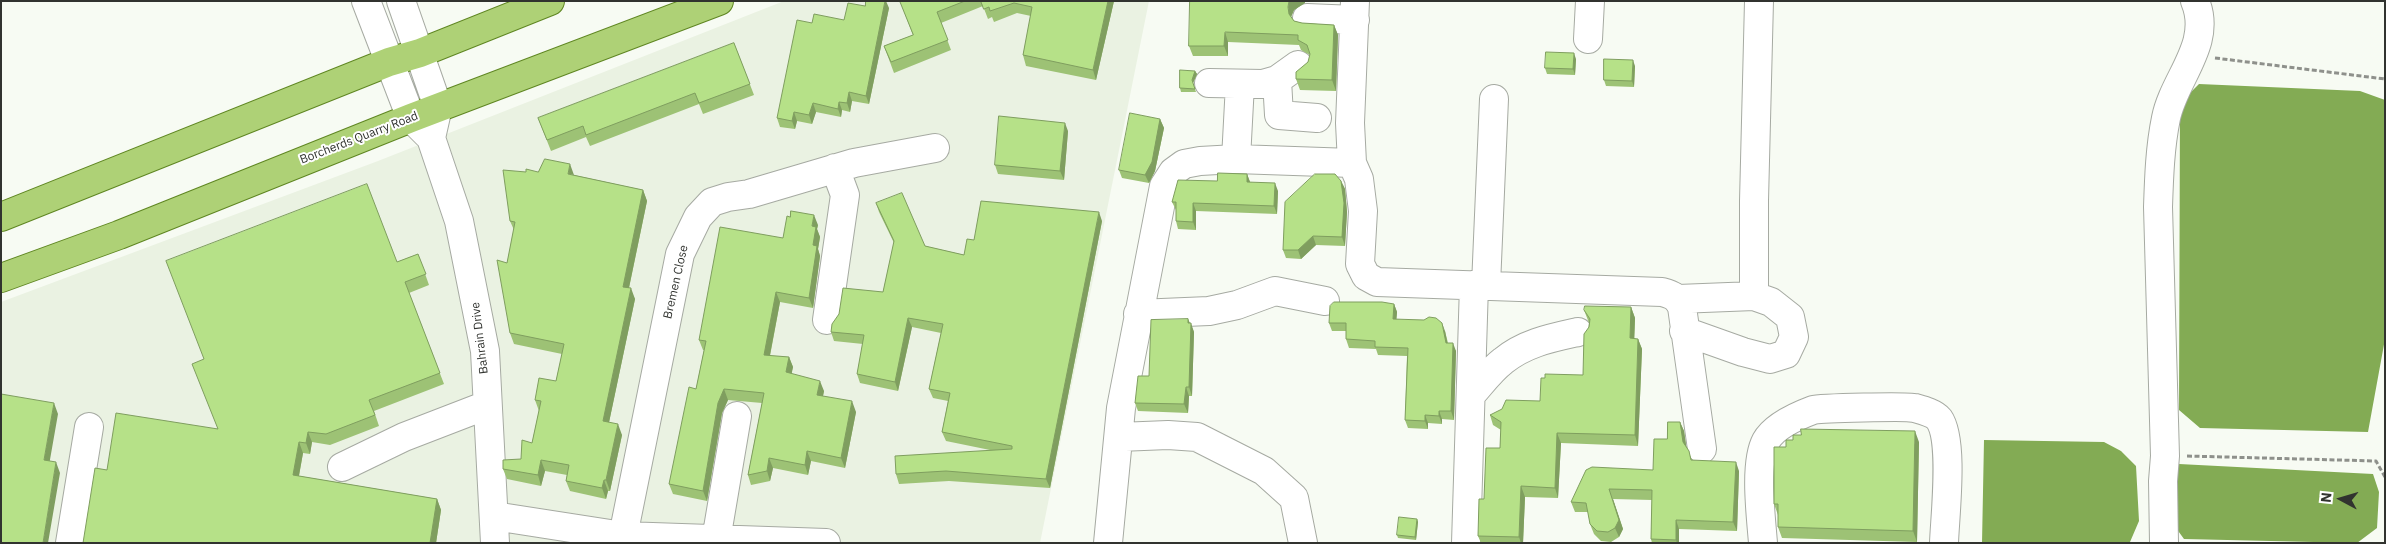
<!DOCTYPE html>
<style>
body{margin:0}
#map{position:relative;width:2386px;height:544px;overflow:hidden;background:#f7fbf3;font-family:"IBM Plex Sans",sans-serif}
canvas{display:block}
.frame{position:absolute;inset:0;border:2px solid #31332f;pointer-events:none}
.north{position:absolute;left:2316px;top:474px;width:50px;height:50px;-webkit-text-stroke:4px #fff;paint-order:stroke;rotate:276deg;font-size:14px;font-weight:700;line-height:20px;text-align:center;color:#31332f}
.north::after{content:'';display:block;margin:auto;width:18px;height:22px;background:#31332f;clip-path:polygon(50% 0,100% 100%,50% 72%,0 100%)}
</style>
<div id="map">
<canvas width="2386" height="544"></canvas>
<div class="frame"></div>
<div class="north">N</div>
</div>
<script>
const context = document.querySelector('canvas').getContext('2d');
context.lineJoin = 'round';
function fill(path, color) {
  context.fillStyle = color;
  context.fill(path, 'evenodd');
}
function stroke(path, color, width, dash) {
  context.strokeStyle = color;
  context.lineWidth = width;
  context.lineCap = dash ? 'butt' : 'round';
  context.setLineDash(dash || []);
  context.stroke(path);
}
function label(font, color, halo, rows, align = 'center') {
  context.font = font + ' "IBM Plex Sans",sans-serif';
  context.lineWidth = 4;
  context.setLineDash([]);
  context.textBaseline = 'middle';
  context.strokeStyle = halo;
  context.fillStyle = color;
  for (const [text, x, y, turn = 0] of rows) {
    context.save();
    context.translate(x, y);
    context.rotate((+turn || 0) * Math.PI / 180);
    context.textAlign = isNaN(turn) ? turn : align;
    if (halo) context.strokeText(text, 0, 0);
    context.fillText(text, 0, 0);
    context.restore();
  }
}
const built = new Path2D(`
 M784,1h365l-109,542h-1039v-241l377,-141z`);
const water = new Path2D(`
 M2199,84l161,7 25,9v239l-17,93 -168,-4 -21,-18 1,-307z
 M1984,440l120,2 17,9 15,15 3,55 -9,21 -148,1z
 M2179,464l194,10 6,18 -2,36 -20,15 -173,-4 -16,-22 1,-42z`);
const path = new Path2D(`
 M2215,58l170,21
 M2187,456l189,5 9,16`);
const minor = new Path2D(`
 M366,1l45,117 17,17
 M401,1l37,106 -7,31 28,83 26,130 10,192
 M1307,18l48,2
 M1588,39l2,-38
 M1277,80l2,35 38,3
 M1209,83l54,1 14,-4 21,-15
 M1236,159l4,-75
 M1352,163l-2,-40 5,-122
 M1486,285l8,-186
 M1754,296v-95l5,-200
 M1678,299l76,-3 17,6 19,15 4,20 -8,17 -16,5 -27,-7 -59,-21
 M1138,314l71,-3 28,-6 38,-14 50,10
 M827,320l18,-125 -10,-27
 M1471,395c10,-11 20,-25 32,-34 22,-18 48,-23 75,-29
 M1119,437l49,-2 29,2 67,34 30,27 9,45
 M342,467l62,-30 83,-32
 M494,516l129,20 203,7
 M623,536l57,-282 18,-37 14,-15 16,-5 21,-3 105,-31 81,-15
 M716,540l21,-124
 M70,543l19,-116
 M1108,543l13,-135 43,-222 9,-14 11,-8 16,-3 36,-2 116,4 7,16 4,32 -3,53 6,12 11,6 285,10c11,3 15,5 20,15l20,142
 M1466,543l8,-258
 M1763,543c-2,-26 -9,-80 3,-102 8,-15 31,-25 47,-31 8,-2 93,-4 102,-2 7,2 19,5 24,11 15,21 6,96 5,124
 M2164,543l-1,-62 2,-25 -7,-249c1,-30 2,-60 8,-89 8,-40 47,-74 29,-117`);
const major = new Path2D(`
 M1,217l388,-155 31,-9 130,-52
 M1,278l118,-43 292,-117 308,-117`);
const wall = new Path2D(`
 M900,1h214l-18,79 -70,-14 -3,-11 8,-39 -14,-3 -23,9 -2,-5 -4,2 -5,-13 -42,17 10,27 -57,23 -10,-27 29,-11z
 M1305,3l-11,7 -3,7 3,4 8,2 32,2 4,10 -2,56 -36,-1 -4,-11 12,-17 2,-7 -9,-5 -2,-5 -71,-3v14h-35l-4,-10z
 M865,6l24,2 -20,96 -17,-3 -2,11 -8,-2 -1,7 -25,-5 -4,12 -15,-3 -2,8 -15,-2 -3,-9 35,-95 32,-3z
 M734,43l20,52 -51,19 -4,-10 -109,42 -4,-9 -35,14 -13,-33z
 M1576,59l-1,16 -28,-1 -2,-6z
 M1635,66l-1,21 -28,-1 -2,-6z
 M1195,71l2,3 -4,9 3,9h-15l-1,-4z
 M1160,119l4,9 -9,43 -6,12 -27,-5 -3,-8z
 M1068,131l-4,49 -66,-6 -3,-9z
 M526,172h12l36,3 69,15 4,11 -18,87 6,11 -26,123 13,13 -12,56h-2l-2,8 -36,-8 -4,-10 1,-6 -22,-4 -4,15 -34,-7 -4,-10 18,-10 11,-16 7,-32 -4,-11 21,-19 6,-27 -48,-10 -4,-11 -3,-70 7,-33 -4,-9z
 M1247,174l3,8 28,9 -1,23 -81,-3v19l-18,-1 -2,-8v-11l-4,-8 45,-21z
 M1341,181l4,8 2,23 -2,34 -29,-1 -15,14 -15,-1 -3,-8z
 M876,203l49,43 39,9 10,-15 128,-19 -52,267 -101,-7 -50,3 -3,-10 94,-24 -44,-9 -4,-9 6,-31 -15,-3 -4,-9 12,-56 -29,-6 -14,64 -38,-8 -3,-9 6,-30 -29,-3 -3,-9 8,-18 44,-22 11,-49 -15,-31z
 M818,225l-1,4 3,8 -2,12 2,7 -7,52 -33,-6 -10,54 19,1 4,10 -2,7 33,17 -1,5 33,16 -11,56 -34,-7 -3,14 -35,-7 -3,13 -19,4 -3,-10 14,-72 -34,-3 -6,13 -15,88 -34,-7 -4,-10 27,-95 8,-39h-1l-4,-10 84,-102z
 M418,254l11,31 -20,8 35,91 -70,27 5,15 -49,19 -18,-3 -2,12 -7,-1 -4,23 138,23 4,11 -5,33h-353l24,-73 111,-41 -14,-70 193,-97z
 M1394,304l3,8 -1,7 49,12 3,12 8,8 -2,69 -12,-1v5l-14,-1v6l-20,-1 -3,-8 2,-64 -29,-1 -2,-6 -27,-1 -3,-9v-8h-14l-3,-8z
 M1631,307l4,11 -1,21h4l4,10 -4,97 -77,-3 -3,55 -33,-1 -2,46h-42l-3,-7 6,-37 16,-51 1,-18 -8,-5 -3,-10 50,-14 43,-26 6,-52 -5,-13z
 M1188,319l6,13 -2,64h-3l-1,17 -50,-2 -3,-8 14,-27z
 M1680,422l4,9 2,15 6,14 47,11 -2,60 -58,-2v14h-27l-1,-4 1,-39 -39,-1 10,30 -4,8 -8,5 -10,-1 -7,-7 -4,-10 -2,-12h-13l-4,-10 82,-32 14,-31z
 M1919,442l-2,100 -135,-4 -4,-11v-12l-4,-11z
 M1417,519l1,3 -2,18 -18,-2 -1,-3z`);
const shadedWall = new Path2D(`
 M885,1h1l3,7 -20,96 -3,-8z
 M1108,1h6l-18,79 -3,-10z
 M1289,1h16v2l-11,7 -3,7 -2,-3 -1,-7z
 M1334,25l4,10 -2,56 -4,-11z
 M1225,32l3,10v14l-4,-10z
 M1574,53l2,6 -1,16 -2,-6z
 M1633,60l2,6 -1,21 -2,-6z
 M1195,71l2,3 -4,9 -1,-3z
 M849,92l3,9 -2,11 -3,-9z
 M839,102l3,8 -1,7 -3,-8z
 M813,103l3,9 -4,12 -3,-9z
 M794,112l3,9 -2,8 -3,-8z
 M1160,119l4,9 -9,43 -6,12 -4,-8z
 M1065,123l3,8 -4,49 -4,-9z
 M570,164l4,11 -6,-1z
 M1247,174l3,8h-3z
 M1341,181l4,8 2,23 -2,34 -3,-9z
 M1275,183l3,8 -1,23 -3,-8z
 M643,190l4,11 -20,96 -4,-10z
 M1193,203l3,8v19l-3,-8z
 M1099,212l3,9 -52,267 -4,-9z
 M814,215l4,10 -1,4 3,8 -2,12 2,7 -7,52 -4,-10 4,-53 -1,-19z
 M1313,236l3,9 -15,14 -3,-9z
 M631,288l4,11 -28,133 -4,-11z
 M776,292l4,10 -12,63 -4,-10z
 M1394,304l3,8 -1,15 -3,-8z
 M1631,307l4,11 -1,31 -4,-11z
 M908,318l4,9 -14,64 -3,-9z
 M1188,319l3,7v-3l3,9 -2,64 -3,-9z
 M1442,323l3,8 4,20 -3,-8z
 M1638,339l4,10 -4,97 -3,-11z
 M1453,343l3,8 -2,69 -3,-9z
 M789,357l4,10 -3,15 -4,-10z
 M820,381l4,10 -3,14 -4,-10z
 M1186,387l3,9 -1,17 -4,-9z
 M724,389l4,11 -6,13 -15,88 -4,-10 15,-88z
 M852,401l4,11 -11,56 -4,-10z
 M54,403l4,11 -10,57 -4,-11z
 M1439,411l3,8v5l-3,-8z
 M1425,415l3,8v6l-3,-8z
 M1680,422l4,9 3,20 -4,-9z
 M618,424l4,11 -12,56 -4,-11z
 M1915,431l4,11 -2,100 -4,-11z
 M308,432l4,10 -2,12 -4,-11z
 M1557,433l4,10 -3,55 -3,-10z
 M299,442l4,11 -6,33 -4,-11z
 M807,451l4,10 -3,14 -3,-10z
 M769,458l4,10 -3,13 -3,-10z
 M541,460l4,11 -4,15 -3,-11z
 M56,462l4,11 -12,70h-5z
 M1736,462l3,9 -2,60 -4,-9z
 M604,480l4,11 -2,8 -4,-11z
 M1521,486l4,11 -2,46h-2l-2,-6z
 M437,499l4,11 -5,33h-6z
 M1613,499l10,30 -4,8 -4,-9z
 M1417,519l1,3 -2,18 -1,-3z
 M1676,520l3,9v14h-2l-1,-3z`);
const building = new Path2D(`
 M866,1h19l-19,95 -17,-4 -2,11 -8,-1 -1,7 -25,-6 -4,12 -15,-3 -2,9 -15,-3 20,-98 15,3 2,-9 30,6 4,-17 17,3z
 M900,1h65l-28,11 11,28 -57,22 -7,-16 29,-11z
 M981,1h127l-15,69 -70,-15 9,-48 -18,-4 -24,8 -1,-4 -5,2z
 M1190,1h99l-1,6 1,7 5,7 8,2 32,2 -2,55 -36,-1v-7l12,-10 2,-8 -3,-9 -9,-5v-5l-73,-3 -1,14h-35z
 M734,43l16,41 -51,19 -4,-10 -109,42 -3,-9 -36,14 -9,-22z
 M1546,52l28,1 -1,16 -28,-1z
 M1604,59l29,1 -1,21 -28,-1z
 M1180,70l15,1 -3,9 3,9 -15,-1z
 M1130,113l30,6 -8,43 -7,13 -26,-5z
 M999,116l66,7 -5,48 -65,-6z
 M545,159l25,5 -2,10 75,16 -20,97 8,1 -28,133 15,3 -12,56h-2l-2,8 -36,-7 3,-16 -28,-5 -3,15 -35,-6v-9l18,-1 1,-19 10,3 9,-42 -6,-1 4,-22 17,3 8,-37 -54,-11 -13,-73 10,3 8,-41 -5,-1 -7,-51 23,2v-3l12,3z
 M1218,173l29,1v8l28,1 -1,23 -81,-3v19l-17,-1v-19h-4l6,-22 39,1z
 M1315,174h20l6,7 3,22 -2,34 -29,-1 -15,14h-15l2,-48z
 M367,184l30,78 21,-8 8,20 -21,8 35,91 -71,27 6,15 -49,19 -18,-2 -2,11 -7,-1 -6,33 144,24 -7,44h-347l12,-75 12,2 9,-57 102,16 -26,-65 12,-5 -38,-98z
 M902,193l23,53 39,9 3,-16 7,1 7,-39 118,11 -53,267 -100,-8 -50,3 -1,-18 117,-7v-3l-70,-14 8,-39 -21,-4 14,-65 -35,-6 -13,64 -38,-8 7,-39 -33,-3 1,-8 7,-10 4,-26 40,4 11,-51 -18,-38z
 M791,211l23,4 -2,11 4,1 -3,18 4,1 -8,52 -33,-6 -12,63 25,2 -3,15 34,9 -3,14 35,6 -11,57 -34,-7 -2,14 -36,-7 -2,13 -19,4 16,-82 -40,-4 -6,14 -15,88 -34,-7 20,-97 7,2 10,-48 -7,-1 21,-113 63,11 4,-22 3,1z
 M1334,302h48l12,2 -1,15 31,1 5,-3 7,1 6,5 4,20h7l-2,68h-12v5l-14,-1v6l-20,-1 3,-72 -33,-1v-6l-29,-2v-16h-17l1,-17z
 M1585,306l46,1 -1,31 8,1 -3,96 -78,-2 -2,55 -34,-2 -2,51 -41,-1 1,-37h5l2,-51h14l1,-26 -11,-7 12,-6 4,-9 34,1 1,-23h4v-4l38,1 1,-41 5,-7 1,-8 -6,-9z
 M1188,319v4h3l-2,64h-3l-2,17 -49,-1 3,-27h11l2,-56z
 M1,394l53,9 -10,57 12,2 -13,81h-42z
 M1668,422h12l3,20 6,9 2,9 45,2 -3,60 -57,-2v20l-25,-1 1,-49 -43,-1 10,31 -4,8 -7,4 -11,-1 -7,-7 -4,-21 -15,-1 15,-32 6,-3 61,3 1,-31h13z
 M1801,429l114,2 -2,100 -135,-4v-23h-4v-57h12v-7h7v-5h8z
 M1399,517l18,2 -2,18 -18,-2z`);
const streetNames = [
 ["Borcherds Quarry Road",359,138,-21],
 ["Bremen Close",676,282,-77],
 ["Bahrain Drive",480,338,-97]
];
fill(built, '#eaf2e2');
fill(water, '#83ab54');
stroke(minor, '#a6aaa2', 30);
stroke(major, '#5f8622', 30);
stroke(path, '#8e908b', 3, [5, 2.5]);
stroke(minor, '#fff', 28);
stroke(major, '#aed176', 28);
fill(wall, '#9dc275');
fill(shadedWall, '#7f9e5f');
fill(building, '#b6e188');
stroke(building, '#7f9e5f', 1);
label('12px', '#31332f', '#fff', streetNames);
</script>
